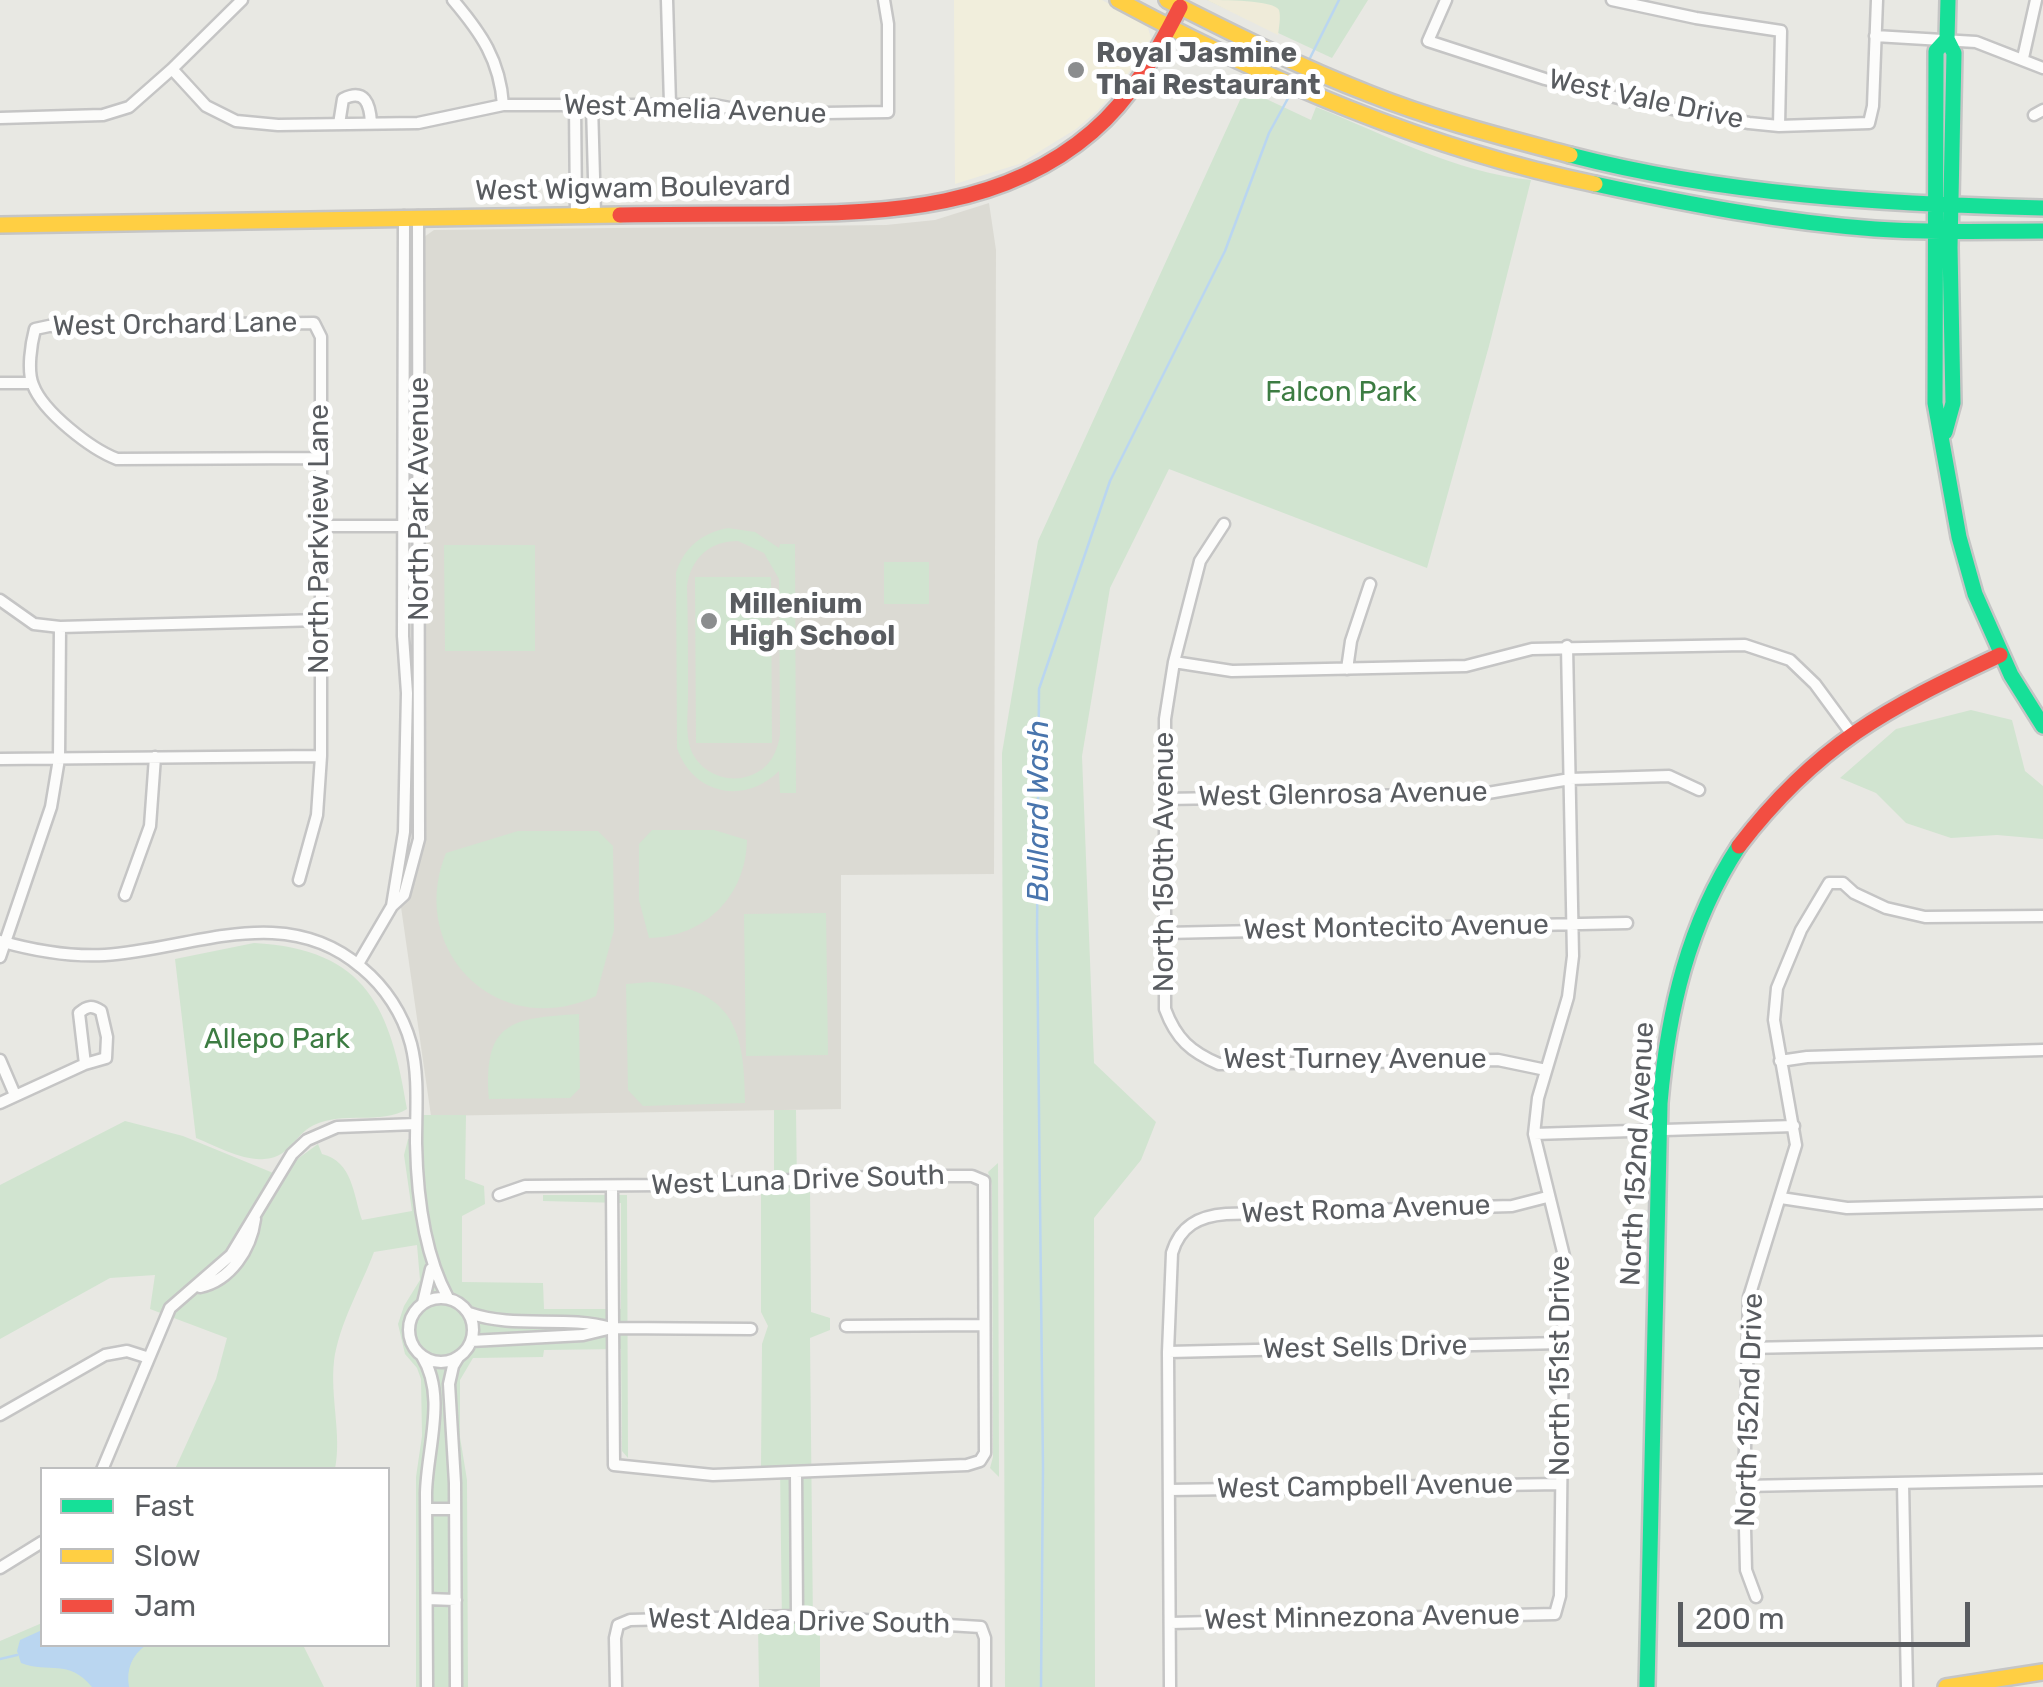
<!DOCTYPE html>
<style>
body{margin:0}
#map{position:relative;width:2043px;height:1687px;overflow:hidden;background:#e8e8e3;font-family:Rubik,sans-serif}
canvas{display:block}
.legend{position:absolute;left:40px;top:1467px;width:350px;height:180px;box-sizing:border-box;background:#fff;border:2px solid #bdbebf;margin:0;padding:12px 18px;list-style:none;font-size:30px;color:#595c60}
.legend li{display:flex;align-items:center;gap:20px;height:50px}
.legend b{width:50px;border:2px solid #bdbebf}
.scale{position:absolute;left:1678px;top:1602px;width:292px;height:45px;box-sizing:border-box;border:5px solid #595c60;border-top:0;padding-left:12px;font-size:30px;line-height:35px;white-space:nowrap;color:#595c60;-webkit-text-stroke:8px #fff;paint-order:stroke}
</style>
<div id="map">
<canvas width="2043" height="1687"></canvas>
<ul class="legend">
<li><b style="height:12px;background:#16e098"></b>Fast</li>
<li><b style="height:12px;background:#ffcf43"></b>Slow</li>
<li><b style="height:12px;background:#f24e42"></b>Jam</li>
</ul>
<div class="scale">200 m</div>
</div>
<script>
const context = document.querySelector('canvas').getContext('2d');
context.lineJoin = 'round';
function fill(path, color) {
  context.fillStyle = color;
  context.fill(path, 'evenodd');
}
function stroke(path, color, width, dash) {
  context.strokeStyle = color;
  context.lineWidth = width;
  context.lineCap = dash ? 'butt' : 'round';
  context.setLineDash(dash || []);
  context.stroke(path);
}
function label(font, color, halo, rows, align = 'center') {
  context.font = font + ' Rubik,sans-serif';
  context.lineWidth = 10;
  context.setLineDash([]);
  context.textBaseline = 'middle';
  context.strokeStyle = halo;
  context.fillStyle = color;
  for (const [text, x, y, turn = 0] of rows) {
    context.save();
    context.translate(x, y);
    context.rotate((+turn || 0) * Math.PI / 180);
    context.textAlign = isNaN(turn) ? turn : align;
    if (halo) context.strokeText(text, 0, 0);
    context.fillText(text, 0, 0);
    context.restore();
  }
}
const commercial = new Path2D(`
 M954,0h148l45,25 4,13 -25,39 -28,33 -22,19 -57,35 -64,20z`);
const education = new Path2D(`
 M989,203l7,47 -2,624 -153,1v234l-410,7 -30,-209 16,-45 7,-105v-520l10,-7 452,-5 49,-5z`);
const green = new Path2D(`
 M1207,0h161l-36,58z
 M1245,89l66,31 5,-13c70,28 139,65 215,73l-42,166 -62,222 -258,-99 -59,119 -28,168 12,307 62,59 -15,38 -47,58 1,469h-90l-3,-934 36,-212z
 M728,528l27,4 24,16 1,-4h15l1,249h-16l-1,-22c-34,34 -86,24 -102,-23l-1,-175c8,-26 26,-40 52,-45zM738,541l26,12 15,26 1,156c-3,19 -12,35 -31,41 -23,8 -49,-4 -58,-26 -6,-16 -3,-37 -3,-54 0,-37 0,-73 -1,-110 4,-28 23,-45 51,-45z
 M444,545h91v106h-90z
 M884,562h45v42h-45z
 M695,577h76l1,166h-76z
 M1971,710l41,10 13,51 18,15v53l-46,-4 -46,3 -45,-15 -30,-30 -36,-15 56,-49z
 M652,830h62l33,10c-1,56 -42,97 -98,98l-10,-38v-56z
 M518,831h80l15,15 1,84 -18,66c-97,46 -190,-45 -150,-143z
 M826,913l2,142 -82,1 -2,-142z
 M254,943c113,6 137,66 153,166 -26,16 -64,2 -93,16 -21,10 -22,32 -50,34 -21,2 -48,-13 -68,-21l-21,-179z
 M651,982c81,7 94,46 94,121l-102,3 -15,-16 -2,-106z
 M579,1014l1,74 -10,10 -81,1c-6,-77 22,-81 90,-85z
 M774,1110h22l1,78h13l1,124 19,6v12l-20,8 3,288 7,1v60h-61l-1,-61h24l-2,-160h-19l1,-122 6,-18 -7,-14v-122l13,-1z
 M422,1115h44l-1,64 19,7 1,18 -23,12v66l81,1 1,26h77v-106l-78,-2v-6h84l1,263 -6,-7 -1,-102 -77,1 -1,7 -70,1 -13,22v57l7,43 1,207h-52v-210l6,-41 -1,-57 -4,-11 -12,-14 -7,-30 6,-18 16,-26 -3,-35 -43,7c-13,35 -35,72 -40,109 -4,36 8,75 1,108h-160l41,-90 11,-41 -77,-29 5,-34 -45,3 -110,61v-154l125,-64 58,15 100,41 13,-17 22,-16 4,10c31,8 31,40 40,66l50,-9 -8,-56 4,-16h15z
 M998,1163l1,314 -9,-9 3,-11 -1,-272 -4,-13z
 M42,1623v21l261,1 21,42h-324v-46z`);
const sand = new Path2D(`
 M1207,0c15,0 67,0 72,10 2,6 0,18 -1,25z`);
const water = new Path2D(`
 M42,1630v14l104,1c-14,10 -20,24 -17,42h-37c-24,-29 -43,-13 -71,-24l-4,-12 3,-11z`);
const stream = new Path2D(`
 M1308,62l31,-62
 M0,1659l17,-4
 M1041,1687l2,-219 -6,-534 2,-245 71,-208 115,-230 44,-118 23,-42`);
const street = new Path2D(`
 M453,0c28,33 47,60 50,105
 M667,0l3,104
 M1446,0l-18,41 117,38 85,22 119,22 30,3 90,-3 4,-17 4,-106
 M1612,0l84,18 85,13 -2,95
 M1875,36l101,6 67,26
 M2023,58l13,-58
 M172,69l70,-69
 M575,105l1,109
 M592,105l3,109
 M2034,115l9,-5
 M0,118l103,-3 26,-8 43,-38 34,37 30,15 42,4 140,-2 85,-18h211l48,9 126,-2v-88l-4,-24
 M339,124l4,-25c22,-11 27,5 28,24
 M0,383h31
 M1224,524l-24,37 -26,101 -9,57v290c11,30 26,43 54,55l279,-4 48,10
 M319,526h90
 M0,600l34,24 26,3 260,-7
 M1174,662l58,9 234,-5 66,-17 213,-4 45,15 25,24 36,49
 M1347,669l4,-28 19,-57
 M0,759l321,-3
 M1163,799l319,-5 88,-15 99,-3 30,14
 M299,880l18,-65 4,-59v-419l-7,-14 -265,3 -14,3c-4,15 -8,42 -2,56 10,27 58,64 84,74l203,-1
 M125,895l25,-69 5,-69
 M392,906l12,-74 3,-139 -4,-57 1,-420
 M1165,933l462,-10
 M0,941c35,10 69,16 105,14 88,-6 180,-54 257,13 23,19 41,46 49,76 8,31 5,66 5,99 1,50 8,111 32,155
 M0,957l51,-150 8,-48 1,-132
 M358,964l34,-58 12,-11 15,-56 -1,-623
 M0,1060l15,35
 M1780,1061l27,-4 236,-7
 M0,1103l85,-39 21,-6 1,-21 -6,-26c-9,-6 -14,-5 -22,2l6,51
 M1534,1134l260,-8
 M499,1195l26,-9 140,-1 231,-9h76l12,5 1,272 -5,8 -13,4 -254,10 -99,-10 -2,-279
 M1781,1198l66,10 196,-5
 M200,1287c31,-7 51,-38 55,-68
 M409 1330a32 32 0 1 1 64 0a32 32 0 1 1-64 0Z
 M423,1303l8,-34
 M469,1313c46,16 95,2 142,15
 M846,1326l138,-1
 M471,1341l112,-6 29,-7 139,1
 M1747,1348l296,-6
 M1168,1352l394,-9
 M422,1356c25,40 5,92 4,137 0,64 1,129 1,194
 M0,1415l105,-60 22,-4 22,7
 M102,1470l68,-162 61,-53 61,-101 15,-14 30,-13 79,-3
 M796,1473l1,143
 M1903,1483l4,204
 M1744,1486l299,-6
 M1169,1490l392,-6
 M426,1509h29
 M0,1568l42,-26
 M1756,1597l-10,-27 -2,-84 5,-189 47,-152 -22,-125 3,-32 24,-58 28,-47h14l11,10 32,15 39,9 118,-1
 M427,1599l29,1
 M1170,1623l385,-9 5,-18 4,-340 -30,-122 4,-36 30,-101 5,-41 -6,-310
 M456,1687l-1,-204 -6,-99 4,-18 6,-10
 M616,1687l-1,-49 3,-13 12,-5 167,-4 184,11 4,11v49
 M1170,1687l-2,-335 4,-99c8,-27 27,-37 54,-39l286,-8 35,-9`);
const fast = new Path2D(`
 M1947,39l-11,12 -1,352 24,134 16,57 36,81 32,51
 M1570,155c154,40 315,49 473,53
 M1595,184c92,20 186,38 280,45 56,4 112,2 168,2
 M1945,432l8,-29 -3,-156 4,-194 -7,-14 1,-39
 M1647,1687l13,-584c8,-92 28,-179 79,-257`);
const slow = new Path2D(`
 M1118,0c151,81 309,149 477,184
 M1167,0c67,34 133,67 203,94 65,26 133,43 200,61
 M0,225l620,-10
 M1946,1687l97,-15`);
const jam = new Path2D(`
 M620,215c54,-1 108,-1 161,-1 110,-1 224,-7 311,-82 40,-34 65,-80 88,-125
 M1739,846c78,-102 148,-138 261,-191`);
const markers = [
 [1076,70,10,"#8b8d8e"],
 [709,621,10,"#8b8d8e"]
];
const poiNames = [
 ["Royal Jasmine",1096,54],
 ["Thai Restaurant",1096,86],
 ["Millenium",729,605],
 ["High School",729,637]
];
const streetNames = [
 ["West Vale Drive",1646,100,12],
 ["West Amelia Avenue",695,110,2],
 ["West Wigwam Boulevard",633,189,-1],
 ["West Orchard Lane",175,325,-1],
 ["North Park Avenue",420,499,-90],
 ["North Parkview Lane",320,539,-90],
 ["West Glenrosa Avenue",1343,795,-1],
 ["North 150th Avenue",1165,862,-90],
 ["West Montecito Avenue",1396,928,-1],
 ["West Turney Avenue",1355,1060],
 ["North 152nd Avenue",1638,1154,-87],
 ["West Luna Drive South",798,1181,-2],
 ["West Roma Avenue",1366,1210,-2],
 ["West Sells Drive",1365,1348,-1],
 ["North 151st Drive",1561,1366,-90],
 ["North 152nd Drive",1750,1410,-88],
 ["West Campbell Avenue",1365,1487,-1],
 ["West Minnezona Avenue",1362,1618,-1],
 ["West Aldea Drive South",799,1622,1]
];
const parkNames = [
 ["Falcon Park",1341,393],
 ["Allepo Park",277,1040]
];
const waterNames = [
 ["Bullard Wash",1039,811,-90]
];
fill(commercial, '#f1eedc');
fill(education, '#dbdad3');
fill(green, '#d1e4d0');
fill(sand, '#efebd9');
fill(water, '#bad6f0');
stroke(stream, '#bad6f0', 2.5);
stroke(street, '#c5c5c5', 15);
stroke(fast, '#c5c5c5', 20);
stroke(slow, '#c5c5c5', 20);
stroke(jam, '#c5c5c5', 20);
stroke(street, '#fcfcfb', 10);
stroke(fast, '#16e098', 15);
stroke(slow, '#ffcf43', 15);
stroke(jam, '#f24e42', 15);
for (const [x, y, r, color] of markers) {
  const dot = new Path2D();
  dot.arc(x, y, r, 0, 2 * Math.PI);
  context.fillStyle = color;
  context.fill(dot);
  stroke(dot, '#fff', 4);
}
label('bold 28px', '#595c60', '#fff', poiNames, 'left');
label('28px', '#595c60', '#fff', streetNames);
label('28px', '#3c7c42', '#fff', parkNames);
label('italic 30px', '#4975ad', '#fff', waterNames);
</script>
